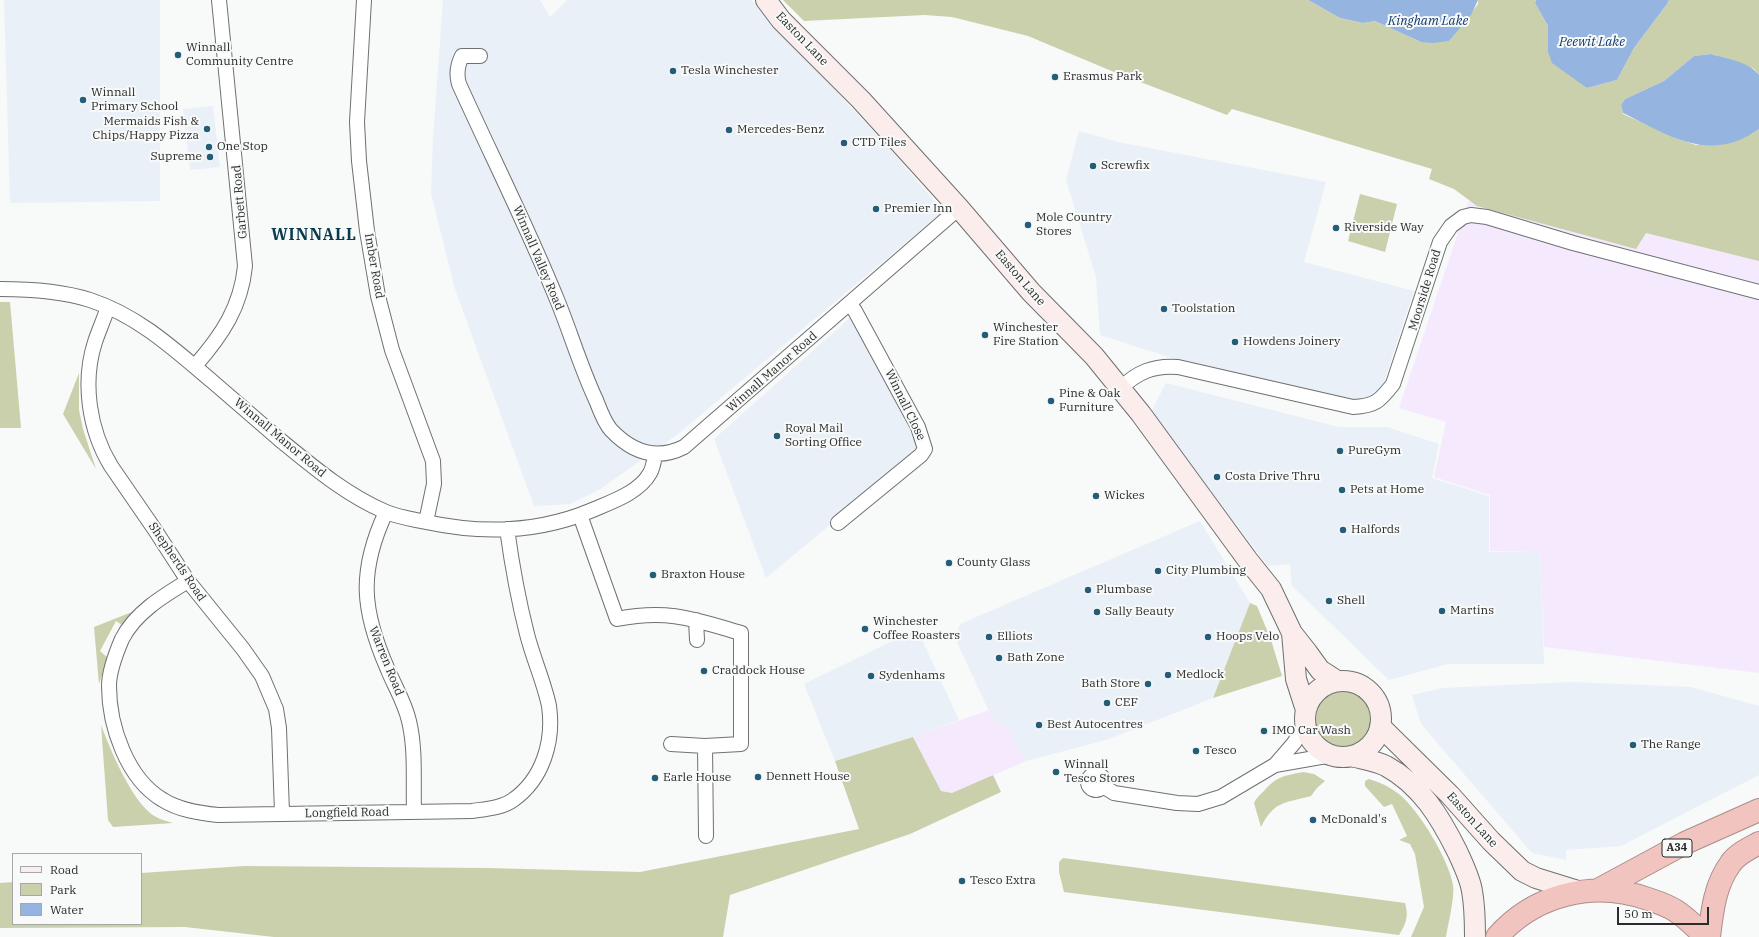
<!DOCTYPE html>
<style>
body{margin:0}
#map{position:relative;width:1759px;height:937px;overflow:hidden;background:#f8f9f9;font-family:"IBM Plex Serif",serif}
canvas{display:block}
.legend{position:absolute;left:12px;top:853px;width:130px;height:72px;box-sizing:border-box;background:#f8f9f9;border:1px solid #a6a7a7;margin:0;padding:5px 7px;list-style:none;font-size:12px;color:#2b2b2b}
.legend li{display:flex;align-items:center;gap:8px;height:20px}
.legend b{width:20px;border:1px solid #a6a7a7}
.scale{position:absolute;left:1617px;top:907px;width:92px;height:18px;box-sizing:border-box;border:2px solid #2b2b2b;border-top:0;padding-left:5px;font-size:12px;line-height:14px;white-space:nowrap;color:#2b2b2b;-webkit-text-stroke:3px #f8f9f9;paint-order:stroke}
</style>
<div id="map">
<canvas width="1759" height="937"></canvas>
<ul class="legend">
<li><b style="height:5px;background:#fbedec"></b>Road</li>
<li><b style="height:11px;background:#cad0ab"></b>Park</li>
<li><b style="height:11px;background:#95b4df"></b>Water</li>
</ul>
<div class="scale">50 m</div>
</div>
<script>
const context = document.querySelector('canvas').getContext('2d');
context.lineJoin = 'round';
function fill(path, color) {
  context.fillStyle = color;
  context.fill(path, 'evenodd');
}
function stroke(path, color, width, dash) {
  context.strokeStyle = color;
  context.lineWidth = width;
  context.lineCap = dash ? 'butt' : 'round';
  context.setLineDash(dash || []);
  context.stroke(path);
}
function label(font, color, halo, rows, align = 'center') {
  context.font = font + ' "IBM Plex Serif",serif';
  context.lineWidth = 4;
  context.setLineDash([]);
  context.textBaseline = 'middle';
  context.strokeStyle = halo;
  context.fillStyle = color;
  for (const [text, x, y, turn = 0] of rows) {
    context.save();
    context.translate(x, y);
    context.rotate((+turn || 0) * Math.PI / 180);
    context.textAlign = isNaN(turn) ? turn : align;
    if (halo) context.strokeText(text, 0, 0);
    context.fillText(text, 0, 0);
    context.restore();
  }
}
const built = new Path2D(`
 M4,0h156v201l-150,2z
 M443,0h97l10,17 17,-17h184l139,149 53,62 -265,223 -79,56 -29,14 -36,2 -79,-217 -24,-96 2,-55z
 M213,106l7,61 -30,3 -7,-61z
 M1079,131l39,11 208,40 -22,80 110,29 -31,93 -10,11 -19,6 -163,-37 -91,-29 -4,-58 -30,-97z
 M852,316l68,134 -154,128 -52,-139z
 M1166,383l173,44h48l52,17 -7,34 57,18v56l51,-1 4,113h-96l-59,16 -97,-94 -2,-22 -22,2 -117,-154z
 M1200,521l50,82 -37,95 -107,42 -80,21 -19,-34 -13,-5 -39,-84 5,-14z
 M917,629l42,91 -46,17 -78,24 -31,-77z
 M1571,682l120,5 68,19v69l-138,71 -55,4v10l-34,-7 -111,-129 -9,-29 31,-7z`);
const industrial = new Path2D(`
 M1478,173l281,87v413l-215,-26 -4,-96h-50v-56l-56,-18 12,-55 -47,-14z
 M989,710l5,12 13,5 19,34 -74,32 -11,-2 -28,-54z`);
const green = new Path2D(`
 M783,0h525l32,18 23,5 12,-2 46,21 28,-1 29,-37v-4h58l-1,3 13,23v26l39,36 30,-8 17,-32 33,-44 2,-4h90v75l-5,-6 -13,-6 -30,-9 -17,2 -30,25 -39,18 -4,6 2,9 55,25 18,6 56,-11 7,-5v132l-113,-28 -10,16 -159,-43 -23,-17 -25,-10 3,-10 -200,-60 -5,6 -113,-43 -86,-36 -76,-19 -27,-2 -121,6z
 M1360,194l37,10 -12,48 -37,-11z
 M0,302h10l11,126h-21z
 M79,373v37l4,19 13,40 -33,-55z
 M1250,603l7,3 14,34 11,36 -69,22z
 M137,610l-12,17 -9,-6 -16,30 8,7 -9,26 -5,-57z
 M1314 718a29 29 0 1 1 58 0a29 29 0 1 1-58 0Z
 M101,725c9,24 32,80 55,92 5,3 12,4 17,6l-60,4 -5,-7z
 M913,737l28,54 11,2 41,-18 8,17 -91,42 -180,61 -7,42h-449l-89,-10 -185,1v-45l13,-1v42h128v-51l103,-7 243,2 153,4 219,-43 -24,-68z
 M1303,772l11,2 11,7 -8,7 -6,8c-26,7 -37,5 -50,31l-7,-24c2,-5 6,-8 10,-12 13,-15 20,-15 39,-19z
 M1369,779c11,3 21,8 30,15 20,16 50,66 54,91 2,11 -5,40 -7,52h-35l13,-30 -9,-53 -5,-10 -11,-4 8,-4 -15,-32 -8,3 -19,-21v-5z
 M1063,858l342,45c4,13 1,21 -6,32l-335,-43 -5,-20v-10z`);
const water = new Path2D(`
 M1308,0h170l-7,15 -22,26 -16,2 -12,-1 -46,-21 -12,2 -23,-5z
 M1536,0h133l-2,4 -33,44 -17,32 -30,8 -35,-25 -4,-11v-26l-13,-23z
 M1711,54c16,5 37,7 48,21v54c-49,35 -89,7 -136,-16l-2,-8 4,-6 39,-18 30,-25z`);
const street = new Path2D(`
 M364,0l-7,122 2,39 8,70 11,65 14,54 41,111 1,23 -8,38
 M480,56h-18c-5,10 -6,18 -3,28 33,73 69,144 99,218 13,32 23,66 38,98 4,10 8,22 15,30 21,22 45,31 73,17l275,-239
 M0,289c30,0 62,2 90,11 49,16 85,50 123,82 22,19 44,38 66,57 33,27 67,56 107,73 12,5 26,7 40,10 56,12 111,11 164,-11 21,-9 49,-18 60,-38 3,-5 4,-12 5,-18
 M108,307c-4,12 -9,23 -13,35 -13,40 -6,88 16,124l44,64 33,51 55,68 19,27 14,33 3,19 3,85
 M195,366c27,-31 46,-59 50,-100l-26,-266
 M1120,389c17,-17 34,-24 58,-22l175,40c22,-1 27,-6 40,-23l47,-142 11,-16 12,-9 8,-2 16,2 86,26 186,49
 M386,512c-28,60 -24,99 2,158 7,17 17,33 21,51 7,29 4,61 5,91
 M580,515l37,104c51,-10 76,0 124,14v111l-36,2 -34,-2
 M838,523l83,-68 4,-6 -7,-22 -63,-116 -5,-7
 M188,581c-25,15 -53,32 -66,58 -6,14 -13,32 -13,47 0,40 18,93 54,114 16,10 36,13 55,15l254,-4c13,-2 30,-3 41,-11 30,-21 41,-59 36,-94 -5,-24 -16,-48 -22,-72 -9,-35 -15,-69 -20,-105
 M696,620l1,20
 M705,746l1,90
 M1275,765l57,-10
 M1088 782a8 8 0 1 1 16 0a8 8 0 1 1-16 0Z
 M1103,786l11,7 63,10 21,1 23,-7 54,-32 19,-22 11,-18`);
const secondary = new Path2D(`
 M766,0l15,20 80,80 98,108 72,84 63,64 47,58 106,145 24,30 21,44 15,19 13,18 17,11
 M1292,633l4,46 10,31
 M1305 719a38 38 0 1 1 76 0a38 38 0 1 1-76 0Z
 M1380,726l70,69 41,46 31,30 14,7 42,13
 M1351,756c11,3 25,5 35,10 35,19 54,51 71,85 6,13 13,27 15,40 3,16 3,31 3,46`);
const highway = new Path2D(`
 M1598,890l87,-47 74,-33
 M1497,937c38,-43 96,-57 151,-38 9,3 19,6 28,12 11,7 20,17 30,26
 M1709,937c3,-26 6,-53 22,-74 6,-9 19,-15 28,-20`);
const markers = [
 [178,55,4,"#245d77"],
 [673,71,4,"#245d77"],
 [1055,77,4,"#245d77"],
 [83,100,4,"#245d77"],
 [207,129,4,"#245d77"],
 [729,130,4,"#245d77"],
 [844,143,4,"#245d77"],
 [209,147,4,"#245d77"],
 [210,157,4,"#245d77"],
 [1093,166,4,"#245d77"],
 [876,209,4,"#245d77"],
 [1028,225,4,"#245d77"],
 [1336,228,4,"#245d77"],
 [1164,309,4,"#245d77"],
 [985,335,4,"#245d77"],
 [1235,342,4,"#245d77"],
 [1051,401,4,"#245d77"],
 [777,436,4,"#245d77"],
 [1340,451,4,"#245d77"],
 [1217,477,4,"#245d77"],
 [1342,490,4,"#245d77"],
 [1096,496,4,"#245d77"],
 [1343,530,4,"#245d77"],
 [949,563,4,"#245d77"],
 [1158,571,4,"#245d77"],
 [653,575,4,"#245d77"],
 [1088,590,4,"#245d77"],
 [1329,601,4,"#245d77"],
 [1442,611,4,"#245d77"],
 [1097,612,4,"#245d77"],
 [865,629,4,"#245d77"],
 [989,637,4,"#245d77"],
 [1208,637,4,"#245d77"],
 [999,658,4,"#245d77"],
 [704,671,4,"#245d77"],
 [1168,675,4,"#245d77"],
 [871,676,4,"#245d77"],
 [1148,684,4,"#245d77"],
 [1107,703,4,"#245d77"],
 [1039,725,4,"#245d77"],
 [1264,731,4,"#245d77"],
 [1633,745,4,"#245d77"],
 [1196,751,4,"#245d77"],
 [1056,772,4,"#245d77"],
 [758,777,4,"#245d77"],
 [655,778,4,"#245d77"],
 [1313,820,4,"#245d77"],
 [962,881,4,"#245d77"]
];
const shields = [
 [1677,848,30]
];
const shieldNames = [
 ["A34",1677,848]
];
const streetNames = [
 ["Easton Lane",802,39,46],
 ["Garbett Road",240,202,-95],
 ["Winnall Valley Road",538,258,67],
 ["Imber Road",374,266,80],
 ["Easton Lane",1020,278,49],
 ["Moorside Road",1425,290,-73],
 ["Winnall Manor Road",772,372,-41],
 ["Winnall Close",905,405,64],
 ["Winnall Manor Road",280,438,40],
 ["Shepherds Road",177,562,56],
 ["Warren Road",386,661,68],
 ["Longfield Road",347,813,-1],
 ["Easton Lane",1472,820,48]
];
const poiNames = [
 ["Winnall",186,48],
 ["Community Centre",186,62],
 ["Tesla Winchester",681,71],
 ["Erasmus Park",1063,77],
 ["Winnall",91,93],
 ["Primary School",91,107],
 ["Mermaids Fish &",199,122,"right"],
 ["Chips/Happy Pizza",199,136,"right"],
 ["Mercedes-Benz",737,130],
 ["CTD Tiles",852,143],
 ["One Stop",217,147],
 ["Supreme",202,157,"right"],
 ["Screwfix",1101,166],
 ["Premier Inn",884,209],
 ["Mole Country",1036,218],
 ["Stores",1036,232],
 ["Riverside Way",1344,228],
 ["Toolstation",1172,309],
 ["Winchester",993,328],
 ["Fire Station",993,342],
 ["Howdens Joinery",1243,342],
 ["Pine & Oak",1059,394],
 ["Furniture",1059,408],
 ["Royal Mail",785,429],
 ["Sorting Office",785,443],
 ["PureGym",1348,451],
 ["Costa Drive Thru",1225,477],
 ["Pets at Home",1350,490],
 ["Wickes",1104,496],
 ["Halfords",1351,530],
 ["County Glass",957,563],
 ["City Plumbing",1166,571],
 ["Braxton House",661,575],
 ["Plumbase",1096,590],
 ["Shell",1337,601],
 ["Martins",1450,611],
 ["Sally Beauty",1105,612],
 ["Winchester",873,622],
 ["Coffee Roasters",873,636],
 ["Elliots",997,637],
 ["Hoops Velo",1216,637],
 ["Bath Zone",1007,658],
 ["Craddock House",712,671],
 ["Medlock",1176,675],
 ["Sydenhams",879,676],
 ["Bath Store",1140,684,"right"],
 ["CEF",1115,703],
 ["Best Autocentres",1047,725],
 ["IMO Car Wash",1272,731],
 ["The Range",1641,745],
 ["Tesco",1204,751],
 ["Winnall",1064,765],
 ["Tesco Stores",1064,779],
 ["Dennett House",766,777],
 ["Earle House",663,778],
 ["McDonald's",1321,820],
 ["Tesco Extra",970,881]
];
const waterNames = [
 ["Kingham Lake",1428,21],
 ["Peewit Lake",1592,42]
];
const districtNames = [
 ["WINNALL",314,235]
];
fill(built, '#eaf0f7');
fill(industrial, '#f5e9fe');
fill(green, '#cad0ab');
fill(water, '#95b4df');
stroke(street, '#6f7071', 16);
stroke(secondary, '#6f7071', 22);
stroke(highway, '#ac8e8b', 24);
stroke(street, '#fff', 14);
stroke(secondary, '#fbedec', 20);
stroke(highway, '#f1c4bf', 22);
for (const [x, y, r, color] of markers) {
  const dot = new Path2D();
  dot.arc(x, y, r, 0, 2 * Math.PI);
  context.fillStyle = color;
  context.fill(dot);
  stroke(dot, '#f8f9f9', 1.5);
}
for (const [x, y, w] of shields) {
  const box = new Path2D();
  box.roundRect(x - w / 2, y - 9, w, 18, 3);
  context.fillStyle = '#f8f9f9';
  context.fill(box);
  stroke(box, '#2b2b2b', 1);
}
label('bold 11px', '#2b2b2b', null, shieldNames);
label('12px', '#2b2b2b', '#f8f9f9', streetNames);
label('12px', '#2b2b2b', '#f8f9f9', poiNames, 'left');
label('italic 13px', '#123a6e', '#f8f9f9', waterNames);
context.letterSpacing = '1px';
label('bold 16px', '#093b4e', '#f8f9f9', districtNames);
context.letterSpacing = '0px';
</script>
